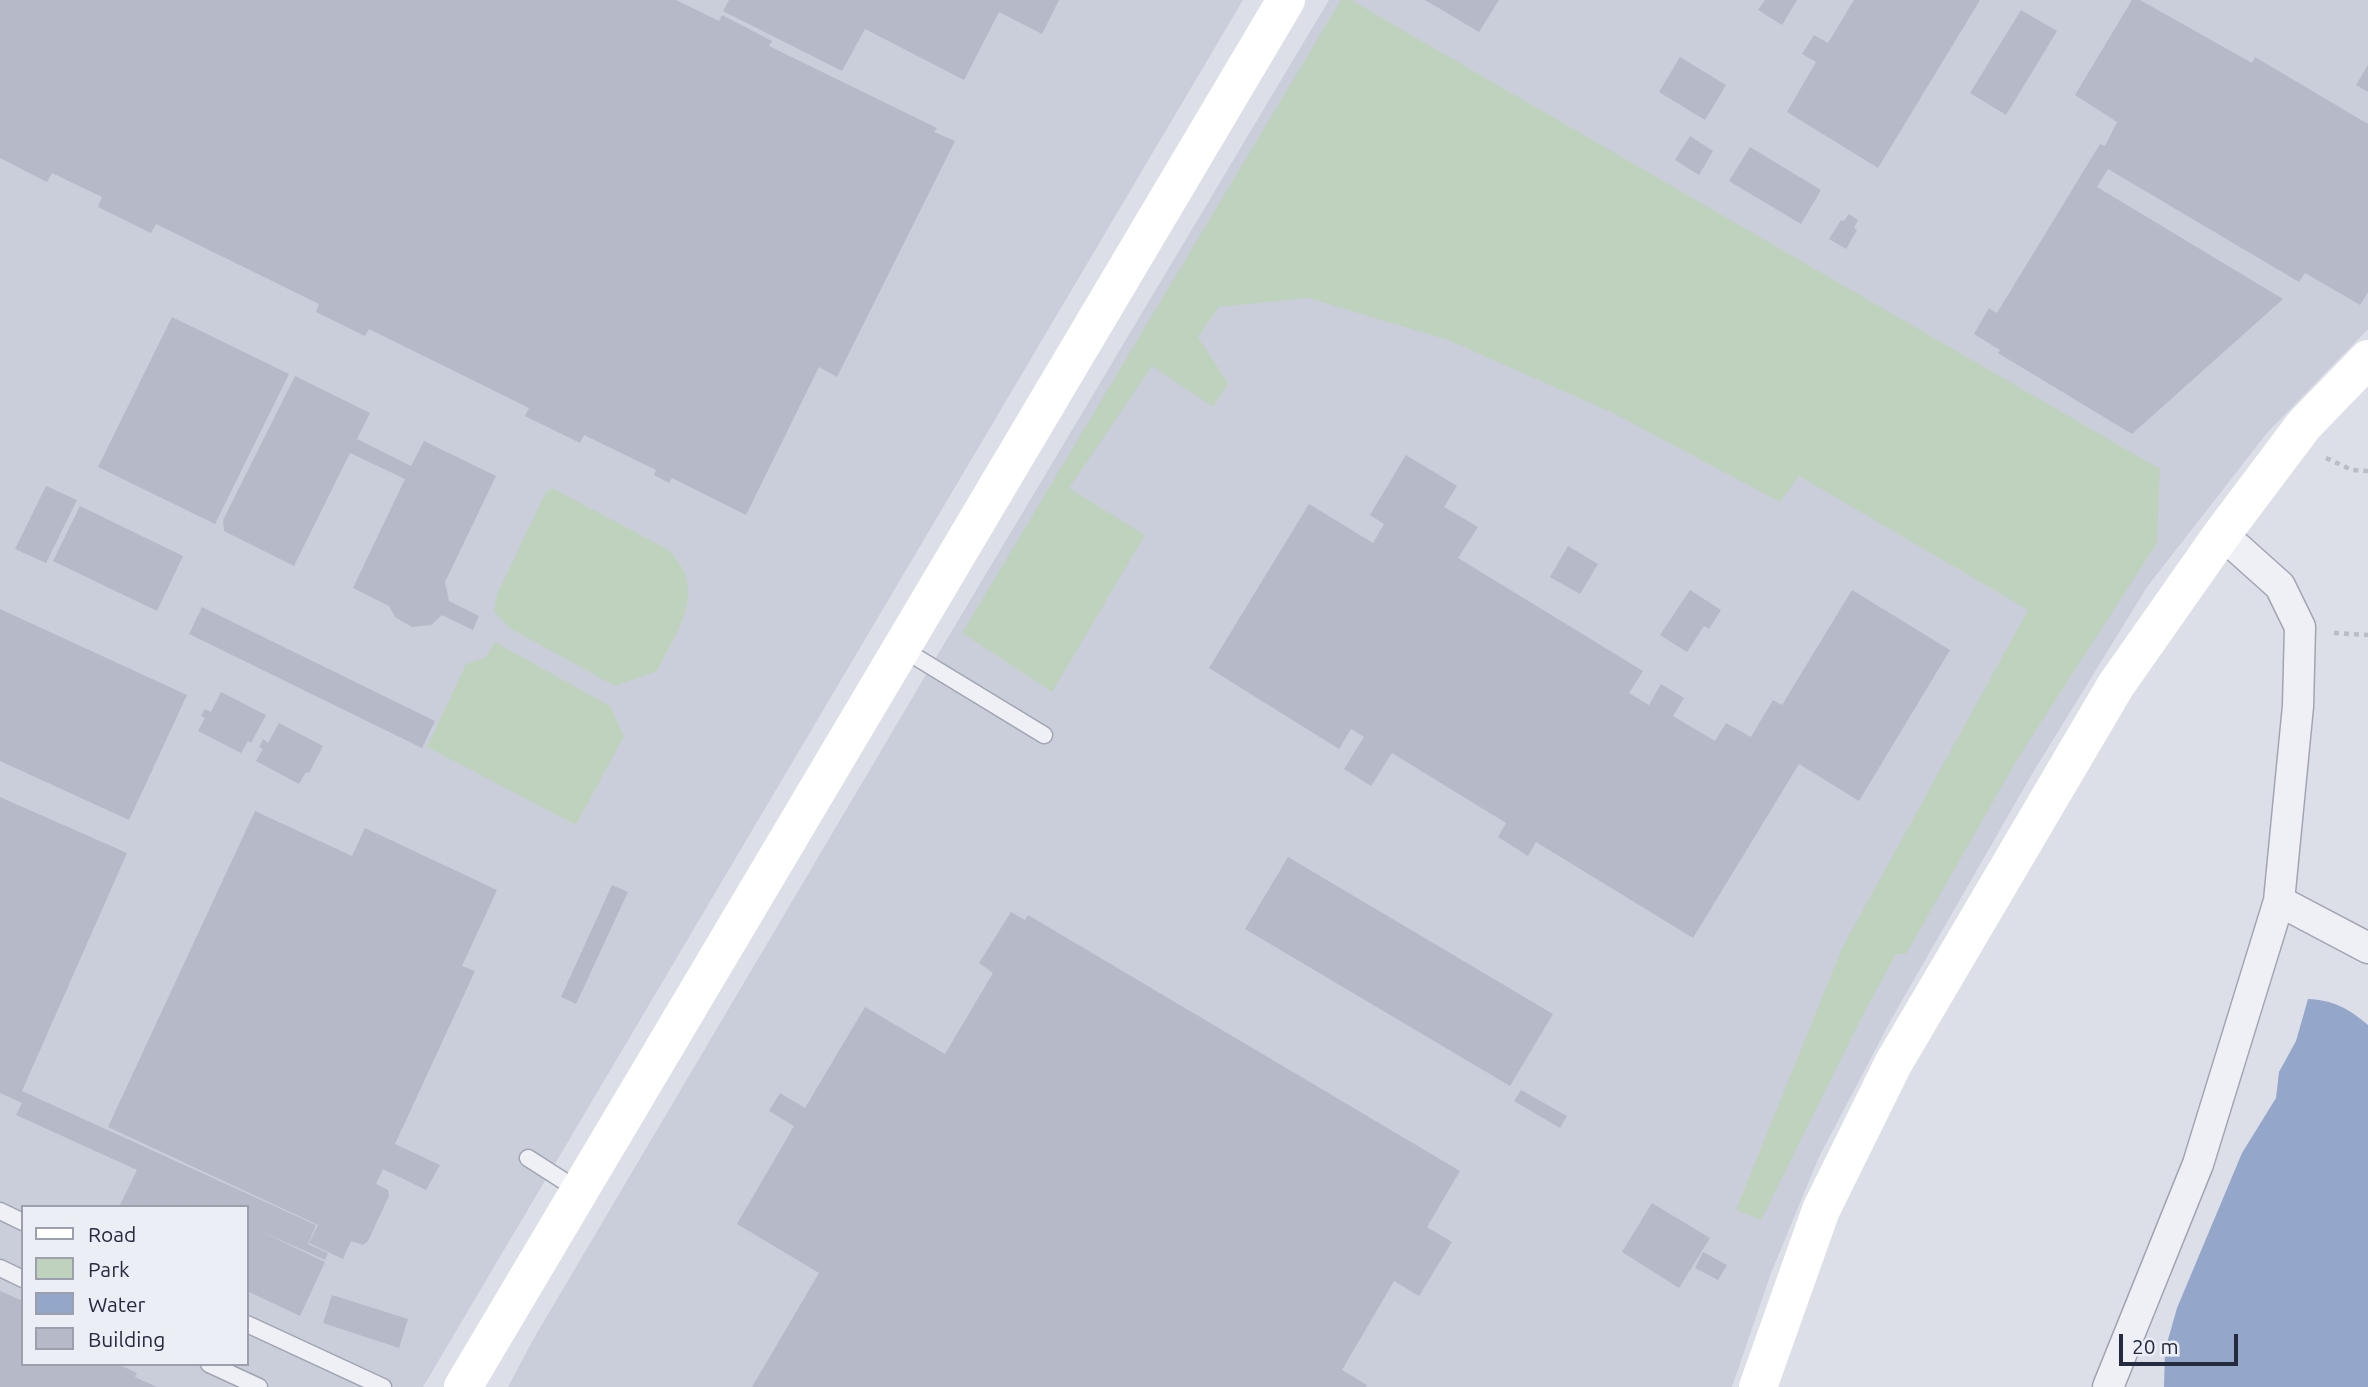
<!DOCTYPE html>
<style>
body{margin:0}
#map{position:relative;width:2368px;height:1387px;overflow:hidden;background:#dcdfe8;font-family:Ubuntu,sans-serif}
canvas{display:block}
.legend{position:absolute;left:21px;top:1205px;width:228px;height:161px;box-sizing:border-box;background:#eceef5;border:2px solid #9ca0ac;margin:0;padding:9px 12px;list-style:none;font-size:21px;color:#252b3f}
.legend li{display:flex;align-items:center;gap:14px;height:35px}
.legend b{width:35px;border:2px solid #9ca0ac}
.scale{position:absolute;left:2119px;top:1334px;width:119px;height:32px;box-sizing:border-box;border:4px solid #252b3f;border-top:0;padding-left:9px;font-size:21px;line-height:24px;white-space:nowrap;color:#252b3f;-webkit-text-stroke:5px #eceef5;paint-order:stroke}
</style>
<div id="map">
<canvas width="2368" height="1387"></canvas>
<ul class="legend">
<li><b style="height:9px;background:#fff"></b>Road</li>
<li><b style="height:19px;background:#bfd2bd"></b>Park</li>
<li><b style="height:19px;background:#94a7cb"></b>Water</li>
<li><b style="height:19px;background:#b6bac8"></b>Building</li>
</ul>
<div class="scale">20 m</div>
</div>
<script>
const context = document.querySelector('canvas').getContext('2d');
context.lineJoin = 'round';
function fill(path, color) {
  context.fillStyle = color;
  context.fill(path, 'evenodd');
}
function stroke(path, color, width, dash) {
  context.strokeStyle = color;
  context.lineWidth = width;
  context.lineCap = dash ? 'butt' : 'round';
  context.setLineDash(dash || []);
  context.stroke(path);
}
const built = new Path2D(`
 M0,0h1243l-820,1387h-423zM23,1207h224v157h-224z
 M1329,0h1039v329l-101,104 -120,154 -115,187 -140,244 -73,139 -48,116 -39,114h-1224l26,-49 416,-704z`);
const green = new Path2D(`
 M1341,0h10l809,469 -3,74 -139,215 -112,196h-10l-31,57 -104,209 -25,-10 106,-262 186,-338 -229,-134 -19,26 -165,-88 -167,-74 -140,-42 -89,9 -21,30 30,46 -15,24 -61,-41 -83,122 76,47 -93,157 -90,-59z
 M552,488l115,61c43,41 11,79 -10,122l-42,15 -104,-57 -17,-17 3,-18 49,-102z
 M495,642l115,64 14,30 -48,89 -149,-78 39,-83 19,-6z`);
const water = new Path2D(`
 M2308,999c26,1 41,10 60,26v362h-204l1,-37 12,-42 65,-155 34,-55 3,-26 17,-31z`);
const building = new Path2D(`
 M0,0h676l43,21 3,-6 50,26 -3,5 168,82 -3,4 21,9 -118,236 -18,-10 -73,148 -74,-37 -3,5 -15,-8 2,-5 -72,-35 -4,8 -55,-27 4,-8 -160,-79 -4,7 -49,-24 3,-8 -163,-80 -5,9 -53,-26 4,-10 -50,-24 -5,9 -47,-24z
 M729,0h330l-17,34 -43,-22 -35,68 -99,-51 -23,42 -119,-60z
 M1425,0h74l-20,32z
 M1765,0h32l-15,25 -24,-15z
 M1854,0h126l-102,168 -91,-56 29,-50 -14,-8 12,-19 14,8z
 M2132,0h8l112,63 3,-6 113,67v168l-8,13 -55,-32 -6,9 -191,-113 -11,18 186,112 -151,135 -134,-81 2,-3 -26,-16 15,-26 8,5 103,-169 5,2 12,-24 -42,-27z
 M2021,10l36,21 -51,84 -36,-22z
 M1680,57l46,28 -21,35 -46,-28z
 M2368,65v27l-12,-7z
 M1690,136l23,15 -14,24 -24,-15z
 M1750,147l71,43 -20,34 -72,-43z
 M1849,214l9,6 -4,8 3,2 -11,19 -17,-10 12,-19 3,1z
 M172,317l117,57 -74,150 -117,-57z
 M295,376l75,37 -13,26 54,27 13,-25 72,35 -51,106 4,19 30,15 -6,14 -31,-15 -11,10 -19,2 -17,-10 -6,-11 -36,-18 52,-109 -55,-26 -56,113 -70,-35 -1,-11z
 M1406,455l51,31 -13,21 34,20 -20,31 185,113 -14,22 20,12 12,-21 23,14 -11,18 42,25 11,-18 25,14 22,-37 9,5 70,-115 98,60 -91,151 -60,-37 -106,174 -157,-96 -8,14 -30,-19 8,-14 -114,-70 -21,33 -27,-17 20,-32 -13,-8 -12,20 -130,-81 100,-164 64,39 11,-19 -14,-9z
 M46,486l31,14 -31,63 -31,-14z
 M80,506l103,50 -26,55 -104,-50z
 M1568,546l30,18 -18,30 -30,-17z
 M1690,590l31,20 -12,19 -5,-3 -17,26 -27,-17z
 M202,607l233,114 -13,27 -233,-114z
 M0,609l187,86 -58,125 -129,-59z
 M221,692l45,23 -15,28 -3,-2 -7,12 -43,-22 7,-13 -4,-2 4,-7 6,3z
 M279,723l44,23 -14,27 -3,-1 -7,12 -43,-23 7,-12 -4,-2 4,-8 5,4z
 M0,797l127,56 -105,238 294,134 -8,19 20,9 -3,7 -67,-30 67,32 -25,54 -53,-25v-84h-128l18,-37 -121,-55 6,-12 -22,-10z
 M255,811l97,45 13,-28 132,62 -35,76 13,5 -80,173 45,21 -14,25 -43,-21 -7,15 12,6 1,6 -21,45 -5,4 -12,-4 -8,18 -34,-16 9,-18 -210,-98z
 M1288,857l265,157 -43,72 -265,-157z
 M612,885l16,7 -52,112 -15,-7z
 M1011,912l14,8 3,-5 432,256 -33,56 25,15 -33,54 -25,-15 -52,89 25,15 -1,2h-614l67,-114 -82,-49 57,-98 -25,-15 11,-18 25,15 60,-101 80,47 48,-81 -14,-10z
 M1521,1090l46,26 -7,12 -46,-27z
 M1652,1203l58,35 -31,50 -57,-36z
 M1703,1252l24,13 -9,15 -23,-12z
 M0,1291l23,10v63h95l19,9 -2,4 22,10h-157z
 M332,1295l76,24 -9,29 -76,-25z`);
const path = new Path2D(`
 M2326,458l26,12 16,1
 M2334,633l34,2`);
const lane = new Path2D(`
 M901,648l143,87
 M528,1158l50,32
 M0,1211l23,11
 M0,1268l23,11
 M247,1324l136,63
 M209,1364l50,23`);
const street = new Path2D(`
 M2279,901l89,47
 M2108,1387l90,-223 81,-263 19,-195 2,-79 -20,-41 -58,-52`);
const secondary = new Path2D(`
 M463,1387l823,-1387
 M1758,1387l63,-177 72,-146 223,-379 106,-151 82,-109 64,-66`);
fill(built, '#caceda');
fill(green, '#bfd2bd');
fill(water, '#94a7cb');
fill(building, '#b6bac8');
stroke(lane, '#a1a5b2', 19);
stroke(street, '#a1a5b2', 33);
stroke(path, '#babdc6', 4.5, [5, 5]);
stroke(lane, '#eff0f6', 16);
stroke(street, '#eff0f6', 30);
stroke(secondary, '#fff', 38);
</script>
